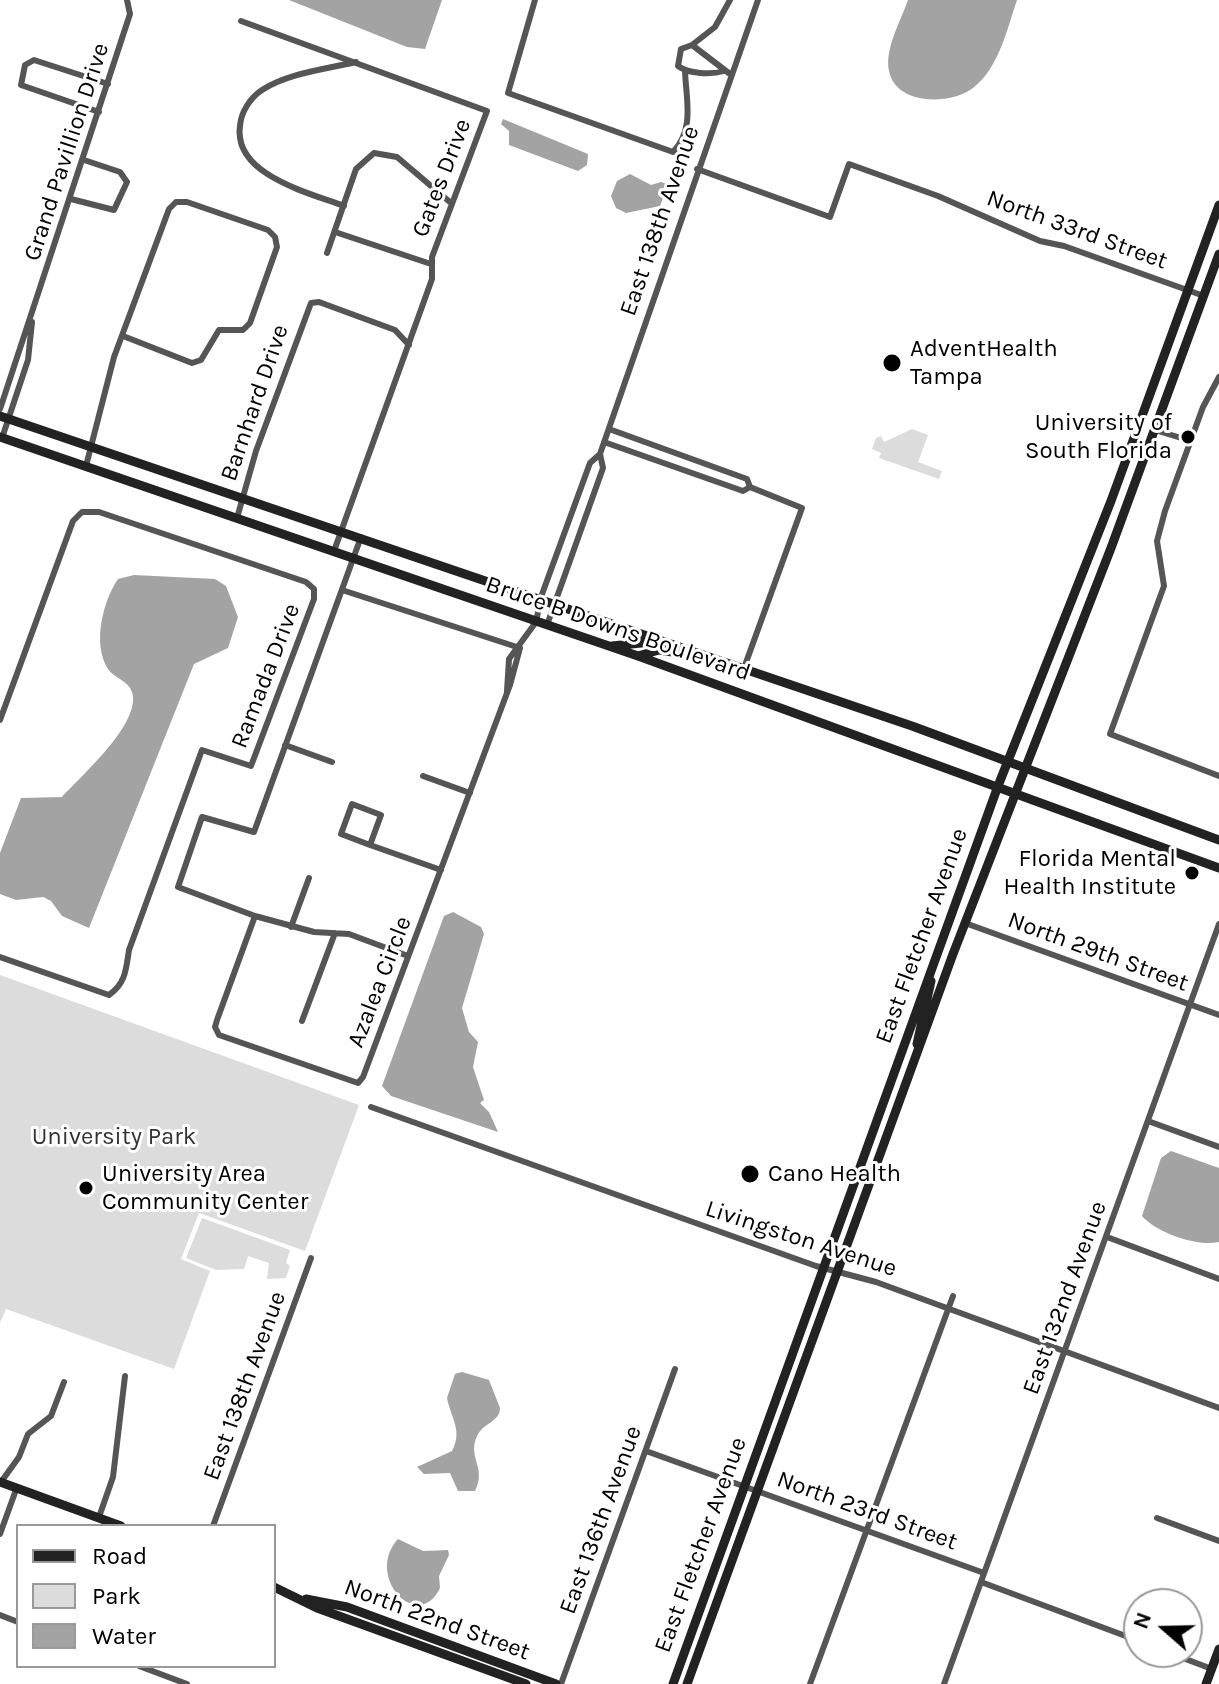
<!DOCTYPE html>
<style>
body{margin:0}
#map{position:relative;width:1219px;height:1684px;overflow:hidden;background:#fff;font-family:Karla,sans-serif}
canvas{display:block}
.legend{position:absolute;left:16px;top:1524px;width:260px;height:144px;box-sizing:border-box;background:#fff;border:2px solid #999;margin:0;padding:10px 14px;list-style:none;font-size:24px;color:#000}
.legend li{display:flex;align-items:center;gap:16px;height:40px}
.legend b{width:40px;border:2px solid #999}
.north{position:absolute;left:1123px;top:1588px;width:80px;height:80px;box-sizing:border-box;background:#fff;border:2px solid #999;border-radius:50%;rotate:290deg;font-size:22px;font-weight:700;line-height:32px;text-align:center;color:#000}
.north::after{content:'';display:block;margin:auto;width:28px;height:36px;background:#000;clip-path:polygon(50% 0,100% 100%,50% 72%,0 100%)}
</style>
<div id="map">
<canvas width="1219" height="1684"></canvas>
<ul class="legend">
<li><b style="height:10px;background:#222"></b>Road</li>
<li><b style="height:22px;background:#dcdcdc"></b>Park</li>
<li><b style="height:22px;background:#a3a3a3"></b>Water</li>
</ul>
<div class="north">N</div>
</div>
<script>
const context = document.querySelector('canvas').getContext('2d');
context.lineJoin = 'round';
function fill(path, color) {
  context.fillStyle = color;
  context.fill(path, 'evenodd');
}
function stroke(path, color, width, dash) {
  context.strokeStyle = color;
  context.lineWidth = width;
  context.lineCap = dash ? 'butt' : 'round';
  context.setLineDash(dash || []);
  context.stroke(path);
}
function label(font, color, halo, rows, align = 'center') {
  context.font = font + ' Karla,sans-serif';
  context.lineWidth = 6;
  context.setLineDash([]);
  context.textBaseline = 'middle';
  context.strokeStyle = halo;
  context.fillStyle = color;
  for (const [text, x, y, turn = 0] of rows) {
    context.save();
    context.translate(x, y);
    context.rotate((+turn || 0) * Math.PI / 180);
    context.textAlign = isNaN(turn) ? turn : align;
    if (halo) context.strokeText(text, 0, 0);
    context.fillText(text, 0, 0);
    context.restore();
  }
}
const green = new Path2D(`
 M912,429l16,6 -10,27 24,9 -3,8 -60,-21 2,-5 -9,-4 4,-11 5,-2 3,6z
 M0,975l359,130 -54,146 -106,-38 -18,46 29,12 -36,98 -168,-60 -6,14z
 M202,1218l88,32 -4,13 4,3 -4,12 -19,1 2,-16 -21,-7 -4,13 -28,1 -30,-12z`);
const water = new Path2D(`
 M289,0h153l-17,49 -18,-2z
 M908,0h109c-10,29 -18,68 -44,88 -22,17 -77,18 -84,-17 -5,-21 12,-51 19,-71z
 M503,119l85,35 -1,11 -9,6 -69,-26v-14l-8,-7z
 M630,174l21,11 10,-3 7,2 -8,22 -34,7 -10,-5 -5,-12 6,-15z
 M134,575l81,4 11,7 12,31 -10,31 -34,16 -105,264 -27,-12 -11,-15 -8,-4 -27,3 -16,-6v-41l21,-55 41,-1c20,-22 74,-69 71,-101 -2,-15 -18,-17 -25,-27 -16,-25 -5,-68 10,-90z
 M453,912l28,15 3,7 -22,74 7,24 9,10 -5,25 11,33 -4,3 9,9 9,20 -107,-36 -9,-10 62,-170z
 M1171,1151l48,17v74c-22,5 -62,-9 -77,-26l19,-58z
 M462,1372l27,8 11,28c0,14 -17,15 -23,28 -10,22 10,31 -2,55h-17l-8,-18 -26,1 -7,-7 35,-16c11,-20 -1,-33 -5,-53l8,-24z
 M398,1539l25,12 25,-1 1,5 -10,21 1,12c-22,46 -76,-12 -42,-49z`);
const street = new Path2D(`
 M535,0l-27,93 165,59c22,-23 13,-53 12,-81
 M241,21l246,90 -55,146v22l-98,272
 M692,45l23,-18 15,-27
 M724,71c-13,4 -35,3 -46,-5l3,-17 11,-4 38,29
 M99,112l-78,-27 4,-20 9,-5 74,24
 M697,169l133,48 19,-53 89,32 102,45 24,5 140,50
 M71,199l43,11 13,-28 -7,-10 -36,-12
 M344,206c-34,-13 -111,-31 -104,-80 1,-14 10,-28 22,-36 26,-17 65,-21 94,-28
 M335,232l96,32
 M327,253l29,-84 18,-16 23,4 54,46
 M1219,377l-16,30 -38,104 -8,30 7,45 -54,148 109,42
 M0,409l130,-395 -3,-14
 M1155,430l36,11
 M2,438l26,-78 4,-38
 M604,442l139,49 7,-4 -3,-8 -138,-50
 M86,466l28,-109 55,-148 7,-7h11l81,28 7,7 2,10 -27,76 -7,7h-24l-18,30 -9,3 -69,-27
 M237,518l19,-67 55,-148 8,-1 76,28 14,15
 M361,537l-107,295 -52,-15 -24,70 77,29 59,16 35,2 59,22
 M342,590l178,58
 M547,625l56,-157 -3,-14
 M744,668l58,-160 -52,-21
 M507,691l2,-32 27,-37 5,-25 49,-134 10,-9 158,-454
 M0,720l73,-199 9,-9h17l207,70 8,7v10l-63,167 -49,-16 -73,200c-3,19 -3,33 -20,45l-109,-38
 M285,745l47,17
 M423,776l47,17
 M370,845l-29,-11 11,-30 29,11 -11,30 71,25
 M255,916l-38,104 -2,7 4,8 139,48 5,-6 147,-392 10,-37
 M965,923l254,92
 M291,927l18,-49
 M302,1021l33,-88
 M371,1107l445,159 60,16 343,126
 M1148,1121l71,26
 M1107,1237l112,42
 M646,1451l338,122
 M1,1482l18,-25 9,-23 23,-18 13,-34
 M99,1517l14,-40 12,-101
 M1157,1518l62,23
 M213,1526l98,-268
 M0,1534l17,-47
 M981,1582l158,59
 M0,1615l18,7
 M1167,1652l45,17
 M139,1666l48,18
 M561,1684l114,-315
 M810,1684l143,-388
 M944,1684l275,-760`);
const secondary = new Path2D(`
 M0,416l912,310 307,114
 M0,437l638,219 581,212
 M612,646l29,-3 14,-6
 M638,656l21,-6 34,5
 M917,1044l14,-63
 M0,1482l121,44
 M274,1587l43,21 209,76
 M306,1599l41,8 209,77
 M673,1684l325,-898 113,-285 108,-296
 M687,1684l266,-730 158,-406 108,-294
 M1206,1684l13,-35`);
const markers = [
 [892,363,10,"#000"],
 [1188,437,8,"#000"],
 [1192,873,8,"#000"],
 [750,1174,10,"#000"],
 [86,1188,8,"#000"]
];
const streetNames = [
 ["Grand Pavillion Drive",67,152,-72],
 ["Gates Drive",442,178,-69],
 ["East 138th Avenue",660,221,-71],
 ["North 33rd Street",1077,230,20],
 ["Barnhard Drive",255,403,-71],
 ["Bruce B Downs Boulevard",618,629,19],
 ["Ramada Drive",266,676,-69],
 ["East Fletcher Avenue",922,936,-70],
 ["North 29th Street",1098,952,20],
 ["Azalea Circle",380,982,-69],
 ["Livingston Avenue",801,1239,18],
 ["East 132nd Avenue",1065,1298,-70],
 ["East 138th Avenue",245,1386,-70],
 ["North 23rd Street",867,1511,20],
 ["East 136th Avenue",601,1520,-70],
 ["East Fletcher Avenue",701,1545,-70],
 ["North 22nd Street",437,1620,20]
];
const poiNames = [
 ["AdventHealth",910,349],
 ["Tampa",910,377],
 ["University of",1172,423,"right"],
 ["South Florida",1172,451,"right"],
 ["Florida Mental",1176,859,"right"],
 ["Health Institute",1176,887,"right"],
 ["University Area",102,1174],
 ["Community Center",102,1202],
 ["Cano Health",768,1174]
];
const parkNames = [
 ["University Park",114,1137]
];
fill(green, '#dcdcdc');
fill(water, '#a3a3a3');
stroke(street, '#555', 6);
stroke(secondary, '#222', 9);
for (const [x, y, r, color] of markers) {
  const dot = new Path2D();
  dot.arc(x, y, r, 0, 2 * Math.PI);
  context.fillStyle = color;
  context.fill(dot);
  stroke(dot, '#fff', 3);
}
label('24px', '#000', '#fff', streetNames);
label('24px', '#000', '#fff', poiNames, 'left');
label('24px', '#333', '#fff', parkNames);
</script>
